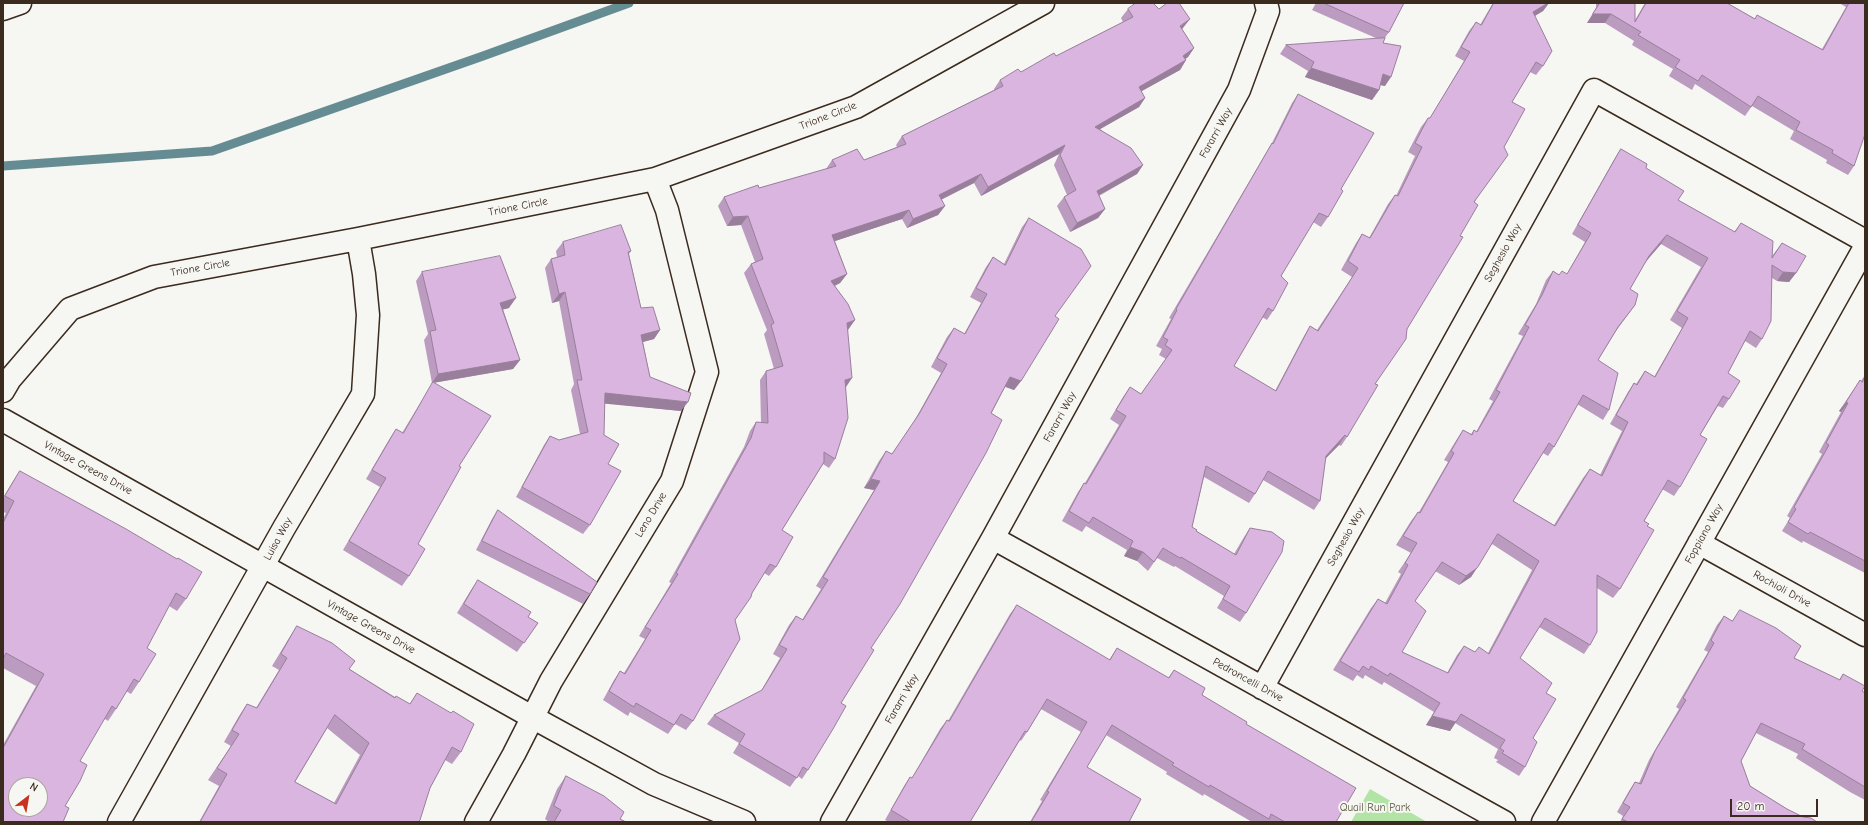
<!DOCTYPE html>
<style>
body{margin:0}
#map{position:relative;width:1868px;height:825px;overflow:hidden;background:#f6f6f2;font-family:"Comic Neue",sans-serif}
canvas{display:block}
.frame{position:absolute;inset:0;border:4px solid #3b2a1e;pointer-events:none}
.north{position:absolute;left:8px;top:777px;width:40px;height:40px;box-sizing:border-box;background:#f6f6f2;border:1px solid #aba49d;border-radius:50%;rotate:31deg;font-size:11px;font-weight:700;line-height:16px;text-align:center;color:#3b2a1e}
.north::after{content:'';display:block;margin:auto;width:14px;height:18px;background:#c8321e;clip-path:polygon(50% 0,100% 100%,50% 72%,0 100%)}
.scale{position:absolute;left:1730px;top:799px;width:88px;height:18px;box-sizing:border-box;border:2px solid #3b2a1e;border-top:0;padding-left:5px;font-size:12px;line-height:14px;white-space:nowrap;color:#3b2a1e;-webkit-text-stroke:3px #f6f6f2;paint-order:stroke}
</style>
<div id="map">
<canvas width="1868" height="825"></canvas>
<div class="frame"></div>
<div class="north">N</div>
<div class="scale">20 m</div>
</div>
<script>
const context = document.querySelector('canvas').getContext('2d');
context.lineJoin = 'round';
function fill(path, color) {
  context.fillStyle = color;
  context.fill(path, 'evenodd');
}
function stroke(path, color, width, dash) {
  context.strokeStyle = color;
  context.lineWidth = width;
  context.lineCap = dash ? 'butt' : 'round';
  context.setLineDash(dash || []);
  context.stroke(path);
}
function label(font, color, halo, rows, align = 'center') {
  context.font = font + ' "Comic Neue",sans-serif';
  context.lineWidth = 4;
  context.setLineDash([]);
  context.textBaseline = 'middle';
  context.strokeStyle = halo;
  context.fillStyle = color;
  for (const [text, x, y, turn = 0] of rows) {
    context.save();
    context.translate(x, y);
    context.rotate((+turn || 0) * Math.PI / 180);
    context.textAlign = isNaN(turn) ? turn : align;
    if (halo) context.strokeText(text, 0, 0);
    context.fillText(text, 0, 0);
    context.restore();
  }
}
const green = new Path2D(`
 M1370,789l57,33h-76z`);
const stream = new Path2D(`
 M3,166l209,-15 271,-95 146,-53`);
const minor = new Path2D(`
 M3,9l17,-6
 M3,391l7,-12 60,-70 84,-32 204,-38 297,-60 201,-72 187,-104
 M3,420l529,297 122,67 90,38
 M993,538l511,284
 M1699,543l166,92
 M1262,688l332,-598 271,151
 M119,822l165,-294 79,-134 5,-79 -4,-41 -6,-35
 M476,822l38,-68 37,-73 121,-200 35,-109 -40,-162 -12,-31
 M832,822l161,-284 246,-448 29,-79 -2,-8
 M1543,822l322,-575`);
const wall = new Path2D(`
 M1316,3h88l-15,29 -5,7 -1,4 2,43 -5,-1 -1,5 -7,10 -67,-23 3,-6 -28,-17 6,-9 92,-6 -66,-29z
 M1493,3h56l-6,8 -8,5 8,50 -7,9 -6,-3 -18,30 -8,45 -97,182 -32,55 -28,53 -6,9 -2,-1 -14,14 -5,42 -6,9 -51,-30 -8,14 -6,9 -45,-26 -12,50 4,4 38,23 10,-17 6,-9 -4,85 -6,9 -23,-14 7,-12 -49,-30 -1,1 -17,-9 -9,13 -11,-10 -13,-5 3,-6 -41,-24 -4,6 -20,-11 16,-29 6,-9h1l34,-58 -9,-6 13,-22 7,-10 11,7 25,-35 -7,-4 3,-6 -6,-3 15,-27 -2,-1 97,-165 5,-8 21,-42 6,-9 43,95 -13,28 -7,10 -8,-5 -32,54 -8,35 -6,9 -5,-3 -28,49 41,25 29,-55 6,-10 7,4 35,-53 -11,-7 15,-27 6,-9 7,4 19,-34 7,-9 1,1 19,-40 -7,-4 13,-25 7,-9h2l34,-57 -9,-5 14,-25 7,-9 4,3z
 M1596,3h39v17l10,-17h82l28,16 67,30 24,-42 -7,-4h26l-11,163 -6,9 -22,-12 1,-3 -37,-21 4,-8 -42,-25 -7,10 -50,-32 -3,6 -23,-14 4,-7 -41,-24 2,-4 -29,-18h-18l9,-15z
 M1128,9h31l24,19 -1,1 12,19 -6,9 -3,2 1,1 -6,10 -39,21 4,7 -6,9 -39,22 43,36 -6,9 -38,22 6,13 -7,9 -28,14 -13,-26 7,-9 3,-2 -13,-30 5,-11 -78,42 -7,-13 -33,17 4,6 -7,9 -31,13 -5,-9 -67,22 12,33 -7,9 -5,3 13,44h-1l-1,57 -11,72 -6,9 -6,-4 -41,66 -6,37 -7,9 -5,-3 -29,47 -42,101 -7,9 -11,-6 -7,10 -38,-22 -2,4 -25,-16 11,-20 6,-9 4,2 21,-34 -6,-3 32,-53 -2,-1 75,-135 6,-16 6,-9 5,1 -1,-43 6,-9 8,-2 -10,-35 3,-4 -23,-57 7,-9 4,-2 -14,-37 -14,1 -9,-20 6,-9 35,-9 67,-19 6,-9h32l33,-13 -1,-2 6,-9 92,-46v-1l6,-9 21,-8 35,-16 67,-34 -2,-4z
 M1621,149l25,19 32,32 56,32 7,-9 31,33 10,-13 14,30 -7,9 -12,-1 -5,-3 -10,61 -6,9 -11,-7 -17,32 1,26 -6,9 -5,-2 -18,29 -20,52 -6,9 -12,-7 -18,32 3,5 -27,63 -7,9 -16,-10 -7,57 -6,9 -45,-27 -19,31 26,35 -21,74 -6,9 -23,-14 2,-2 -4,-2 4,-9 -43,-26 -5,8 -24,-6 8,-13 -50,-30 -2,3 -17,-10 -2,4 -6,-4 -4,6 -20,-11 38,-62 7,-9 7,4 16,-29 -3,-2 13,-19 -15,-8 15,-24 7,-9h1l29,-50 -4,-2 13,-21 6,-9 8,4 3,-4 2,2 17,-31 -4,-2 34,-63 -5,-2 18,-30 10,-24 7,-9 6,4 8,-1 18,-32 -13,-8 43,-76zM1661,244l40,23 -31,53 12,8 -28,49 -9,-6 -9,13 -2,-1 -6,9 -18,32 12,7 -22,44 -10,-6 -7,9 -29,47 -41,-24 30,-48 5,3 6,-9 23,-43 26,16 6,-10 -11,-50 18,-29 19,-26 -5,-16 16,-28zM1492,544l40,26 -44,83 -13,-1 -11,-6 -7,9 -10,18 -45,-21 13,-51 20,-30 24,14 12,-8z
 M1029,218l26,98 -34,65 -7,9 -9,-3 -134,261 -30,55 -33,67 -6,9 -4,-3 -8,11 -57,-34 6,-10 -32,-19 7,-9 47,-24 19,-33 -7,-4 16,-29 7,-9 6,4 19,-31 -5,-3 58,-96 -10,-2 15,-27 7,-10 6,3 21,-31 28,-50 -10,-6 16,-30 7,-9 10,6 17,-31 -11,-6 16,-30 7,-10 11,7 18,-37z
 M563,242l68,9 -2,3 12,54 19,22 -6,9 -11,3 7,35 31,34 -77,-8v32l4,29 -18,61 -7,9 -67,-37 28,-52 6,-9 9,4 21,-6 -9,-44 3,-6 -15,-83 -7,2 -7,-35 6,-9 6,-2 -1,-6z
 M422,272l87,36 -6,1 17,51 -7,9 -80,14 26,83 -41,78 -9,32 -7,10 -59,-36 37,-63 -14,-8 24,-41 6,-9 6,4 25,-41 6,-9h-1l-8,-43 4,-6 -12,-53z
 M1865,375v198l-62,-32 -1,2 -20,-12 8,-13 -3,-2 35,-62 -3,-2 22,-40 -2,-1 21,-31 1,1z
 M20,471l166,128 -9,12 -8,-5 -22,42 -8,34 -8,12 -5,-3 -10,18 -8,12 -3,-2 -102,103v-77l33,-59 -33,-18v-149l3,-6 -3,-1v-14l9,-15z
 M498,510l92,84 -7,10 -107,-54 16,-31z
 M478,580l50,37 10,6 -21,29 -60,-39 14,-23z
 M1017,605l92,55 8,-12 51,30 6,-8 28,25 44,29 90,98h-84l-48,-28 -1,2 -37,-22 1,-2 -61,-37 -19,32 42,55h-99l12,-21 -2,-1 41,-68 -40,-23 -14,23 -6,9 -1,-1 -50,82h-81l-4,-2 19,-34 6,-9 2,1 28,-49 7,-9 1,1 62,-107z
 M1724,616l70,42 45,22 4,-6 19,17 3,2v107l-15,-8 -54,-34 2,-4 -42,-21 -15,28 9,25 37,23 16,8 14,5h-197l3,-6 -6,-4 12,-21 6,-9 4,1 10,-23 30,-51 -3,-2 32,-55 -4,-2 13,-25z
 M297,626l52,43 46,28 15,7 7,-11 44,59 -9,12 -7,-4 -15,28 -12,34h-219l20,-36 -11,-6 23,-34 -7,-4 15,-26 8,-12 9,4 23,-38 -7,-4 17,-28zM327,728l33,27 -26,48 -39,-21z
 M566,776l54,43 6,3h-77l-4,-3 12,-30z`);
const shadedWall = new Path2D(`
 M1548,3h1l-6,8 -17,10 7,-9z
 M1593,14h18l-6,9h-18z
 M1190,19l-7,9 -10,8 7,-10z
 M1194,48l-6,9 -11,8 6,-9z
 M1186,60l-6,10 -47,26 6,-9z
 M1311,68l68,22 -7,10 -67,-23z
 M1383,74l8,3 -6,9 -9,-2z
 M1145,98l-6,9 -51,29 7,-9z
 M1065,145l-6,9 -78,42 7,-9z
 M1143,165l-6,9 -47,26 7,-9z
 M981,174l-7,9 -42,21 7,-9z
 M945,206l-7,9 -31,13 6,-9z
 M1105,209l-7,9 -28,14 7,-9z
 M909,210l-7,9 -76,25 6,-9z
 M748,216l-7,9 -14,1 6,-9z
 M1667,235l-6,9 -18,21 6,-9z
 M1783,272l13,1 -7,9 -12,-1z
 M847,274l-7,9 -15,7 6,-9z
 M565,292l-6,9 -7,2 7,-9z
 M516,298l-7,10 -15,4 6,-9z
 M855,320l-7,10 -8,3 7,-10z
 M660,330l-6,9 -19,5 6,-9z
 M520,360l-7,9 -81,14 6,-9z
 M1010,377l11,4 -7,9 -10,-4z
 M852,378l-6,9 -1,-7z
 M605,393l83,9 -7,9 -83,-8z
 M1846,402l2,1 -7,9 -2,-1z
 M1345,435l-6,10 -20,20 7,-9z
 M871,479l9,2 -6,9 -10,-2z
 M1130,547l13,5 -6,9 -13,-5z
 M1477,568l-6,9 -12,8 7,-9z
 M1432,716l24,6 -6,9 -24,-6z`);
const building = new Path2D(`
 M1136,3h17l6,6 8,-6h12l11,16 -10,7 14,22 -11,8 3,4 -47,27 6,11 -50,29 36,21 12,17 -46,26 8,18 -28,14 -13,-26 12,-7 -16,-35 5,-10 -77,42 -7,-13 -42,21 6,11 -32,13 -4,-9 -77,25 15,39 -16,7 17,23 7,16 -8,3 5,55 -7,2 3,38 -13,41 -11,-7v10l-42,68 11,7 -17,30 -6,-3 -18,29 -1,4 -16,23 5,19 -47,82 -12,-7 -7,11 -38,-22 -2,4 -25,-16 11,-20 5,3 26,-44 -6,-3 33,-53 -2,-1 75,-135 5,-16 12,1 -2,-52 17,-5 -12,-41 3,-2 -23,-59 12,-5 -15,-43 -15,1 -9,-20 34,-12 1,3 77,-22 -4,-6 25,-11 7,11 42,-16 -4,-8 101,-50 -3,-6 18,-11 3,3 33,-19 2,3 77,-39 -5,-8z
 M1324,3h80l-15,29z
 M1494,3h54l-15,9 19,39 -9,15 -7,-4 -24,40 13,7 -21,38 4,8 -34,47 4,3 -18,31 3,1 -56,92 -1,10 -31,45 3,1 -31,52 -2,-2 -19,21 -6,45 -52,-30 -13,23 -49,-28 -14,61 5,3 -1,1 40,24 14,-27 22,4 12,9 -2,11 -36,61 -23,-14 7,-13 -49,-29 -1,1 -17,-10 -9,14 -11,-10 -13,-5 3,-6 -40,-24 -4,6 -20,-12 15,-28 2,1 40,-68 -10,-6 14,-23 11,7 31,-44 -7,-5 3,-5 -5,-3 14,-27 -1,-1 96,-166 1,1 25,-50 76,39 -33,56 2,2 -15,26 -9,-4 -38,63 7,7 -15,28 -5,-3 -34,58 42,25 34,-65 8,5 40,-63 -10,-7 14,-27 8,4 25,-43 3,1 24,-49 -7,-4 13,-25h2l40,-66 -9,-5 15,-25 5,3z
 M1600,3h35v19l11,-19h81l28,16 2,-4 66,35 26,-47h16v131l-11,32 -22,-13 1,-3 -37,-20 4,-8 -42,-26 -7,11 -49,-32 -4,6 -23,-14 5,-7 -42,-25 3,-3 -30,-18h-18z
 M1385,38l-2,5 18,3 -10,31 -8,-3 -4,16 -68,-22 3,-6 -28,-17z
 M1621,149l26,15 -1,4 38,23 -6,9 57,32 6,-9 32,18 -1,17 10,-15 24,13 -10,17 -13,-1 -11,-7 -1,56 -9,18 -12,-8 -22,42 12,8 -11,18 -6,-3 -23,39 7,4 -27,48 -12,-7 -24,41 5,3 -2,2 7,4 -34,59 -23,-14v57l-7,13 -45,-27 -25,40 32,25 -6,10 10,6 -23,39 4,4 -12,25 -23,-14 2,-2 -4,-3 5,-8 -44,-26 -5,8 -24,-6 8,-13 -50,-30 -2,3 -17,-10 -2,4 -6,-4 -4,6 -19,-11 38,-62 9,5 21,-39 -3,-2 12,-20 -14,-7 15,-24 2,1 34,-60 -3,-2 12,-21 9,5 2,-5 3,2 23,-40 -4,-2 33,-63 -4,-2 17,-30 11,-24 6,4 3,-4 5,3 24,-41 -13,-8zM1667,235l41,23 -31,53 11,7 -33,59 -10,-6 -8,14 -3,-2 -18,32 12,7 -26,54 -12,-7 -35,57 -42,-25 36,-58 5,4 29,-52 26,15 9,-37 -20,-13 20,-33 17,-22 3,-11 -8,-5 19,-33zM1498,534l41,27 -50,93 -10,-7 -4,5 -11,-6 -16,27 -46,-21 24,-41 -11,-10 27,-39 24,14 11,-8z
 M1029,218l52,31 10,17 -36,50 4,3 -38,62 -11,-4 -19,36 11,7 -16,33 -86,151 -29,44 3,2 -33,53 5,3 -13,23 -25,41 -5,-3 -6,11 -58,-34 6,-10 -31,-19 48,-25 25,-41 -8,-4 17,-29 7,4 25,-40 -5,-3 57,-96 -9,-2 15,-28 6,3 27,-40 28,-50 -10,-6 17,-30 11,6 22,-40 -11,-6 17,-31 12,8z
 M621,225l10,26 -3,1 13,56 12,-1 7,23 -19,5 9,42 41,16 -3,9 -83,-9 -1,42 15,9 -11,20 13,7 -31,54 -68,-38 28,-51 9,4 29,-8 -11,-52h5l-17,-88 -6,2 -8,-35 14,-4 -2,-13z
 M500,256l16,42 -16,5 20,57 -82,14 -8,-43 6,-1 -14,-58z
 M1865,377v184l-55,-29 -2,2 -20,-12 8,-13 -2,-2 35,-62 -3,-2 22,-40 -2,-1 14,-22 2,2z
 M433,382l58,34 -32,50 2,1 -43,77 7,5 -16,27 -60,-35 37,-63 -14,-8 24,-41 7,4z
 M20,471l106,58 51,30 1,-1 24,14 -16,27 -10,-6 -29,55 9,6 -17,28 -5,-3 -18,30 -4,-3 -32,55 7,4 -7,16 -15,25 4,2 -6,14h-60v-74l41,-74 -38,-21 -3,6v-136l11,-22 -9,-5zM16,785h24v24h-24z
 M498,510l99,72 -7,12 -108,-53z
 M478,580l53,32 -3,5 10,6 -14,20 -60,-39z
 M1017,605l93,55 7,-12 52,30 5,-8 31,18 -3,7 45,27 -1,2 110,64 -20,34h-51l-14,-8 -2,5 -59,-34 -1,2 -37,-22 2,-2 -62,-38 -25,42 54,32 -12,23h-98l18,-30 -2,-1 40,-69 -40,-23 -20,33 -2,-1 -55,91h-59l-20,-12 19,-33 2,1 35,-58 2,1z
 M1740,610l36,18 25,18 -7,12 46,22 3,-6 22,12 -3,5 3,2v94l-63,-38 3,-5 -44,-21 -20,38 9,25 37,23 16,8 8,1 6,4h-189l-6,-3 8,-12 -7,-4 12,-21 6,2 14,-33 31,-51 -3,-2 31,-55 -3,-3 13,-24 8,5z
 M297,626l35,17 23,18 -6,8 46,29 1,-2 14,8 7,-11 34,20 2,-2 21,13 -13,28 -9,-5 -22,41 -10,32 -2,2h-218l27,-48 -10,-6 22,-34 -7,-4 15,-26 10,4 30,-50 -6,-4zM335,715l34,28 -33,61 -41,-22z
 M566,776l38,20 20,16 -4,7 6,3h-72l7,-12 -7,-4z`);
const streetNames = [
 ["Trione Circle",828,116,-21],
 ["Fararri Way",1216,133,-61],
 ["Trione Circle",518,207,-11],
 ["Seghesio Way",1503,253,-61],
 ["Trione Circle",200,268,-10],
 ["Fararri Way",1060,417,-61],
 ["Vintage Greens Drive",88,468,29],
 ["Leno Drive",651,515,-59],
 ["Foppiano Way",1704,534,-61],
 ["Seghesio Way",1346,537,-61],
 ["Luisa Way",278,539,-61],
 ["Rochioli Drive",1782,589,29],
 ["Vintage Greens Drive",371,627,29],
 ["Pedroncelli Drive",1248,680,29],
 ["Fararri Way",902,699,-60]
];
const parkNames = [
 ["Quail Run Park",1375,808]
];
fill(green, '#b2e4a5');
stroke(stream, '#658c93', 9);
stroke(minor, '#3b2a1e', 25);
stroke(minor, '#f6f6f2', 22);
fill(wall, '#bb9cc0');
fill(shadedWall, '#997f9c');
fill(building, '#dab5df');
stroke(building, '#997f9c', 1);
label('11px', '#3b2a1e', '#f6f6f2', streetNames);
label('11px', '#595840', '#f6f6f2', parkNames);
</script>
